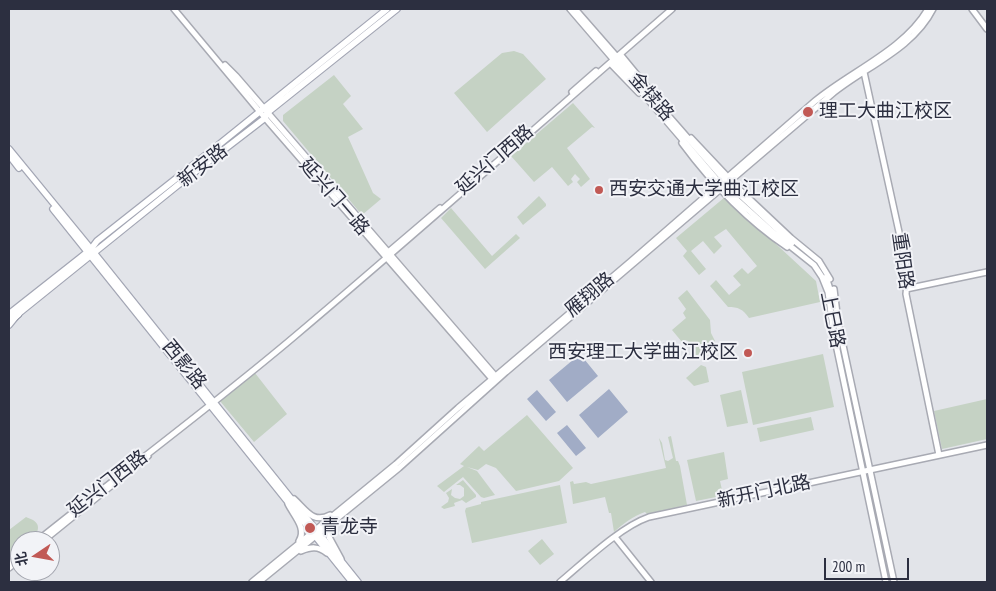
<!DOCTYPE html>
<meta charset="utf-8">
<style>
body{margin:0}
#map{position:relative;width:996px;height:591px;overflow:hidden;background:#e2e4e9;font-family:"PT Sans Narrow","Noto Sans SC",sans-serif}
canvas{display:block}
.frame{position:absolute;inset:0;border:10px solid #2c2f40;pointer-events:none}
.north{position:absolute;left:10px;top:531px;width:50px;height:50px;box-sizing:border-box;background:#f2f3f7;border:1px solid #a3a5ae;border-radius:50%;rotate:258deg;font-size:14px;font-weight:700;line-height:20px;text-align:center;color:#2c2f40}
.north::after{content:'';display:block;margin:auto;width:18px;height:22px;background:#c15955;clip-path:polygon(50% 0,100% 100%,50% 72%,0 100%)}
.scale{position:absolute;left:824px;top:558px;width:85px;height:22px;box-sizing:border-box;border:2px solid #2c2f40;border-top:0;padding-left:6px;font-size:15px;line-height:18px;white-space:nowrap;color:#2c2f40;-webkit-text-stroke:4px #f2f3f7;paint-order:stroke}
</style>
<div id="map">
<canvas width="996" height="591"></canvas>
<div class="frame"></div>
<div class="north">北</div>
<div class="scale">200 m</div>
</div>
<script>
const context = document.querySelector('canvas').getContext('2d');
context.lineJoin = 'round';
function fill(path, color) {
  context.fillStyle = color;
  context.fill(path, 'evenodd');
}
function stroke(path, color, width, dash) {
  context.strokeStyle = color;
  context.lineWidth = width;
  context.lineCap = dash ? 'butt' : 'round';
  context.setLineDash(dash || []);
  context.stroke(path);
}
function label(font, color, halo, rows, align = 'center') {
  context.font = font + ' "PT Sans Narrow","Noto Sans SC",sans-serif';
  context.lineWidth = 4;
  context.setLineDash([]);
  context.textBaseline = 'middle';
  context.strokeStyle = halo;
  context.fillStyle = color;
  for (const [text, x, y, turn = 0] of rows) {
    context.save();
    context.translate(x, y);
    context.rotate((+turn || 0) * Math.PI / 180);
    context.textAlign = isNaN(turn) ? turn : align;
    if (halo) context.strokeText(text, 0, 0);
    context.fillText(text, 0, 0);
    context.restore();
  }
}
const green = new Path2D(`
 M514,51l9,3 23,25 -59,53 -33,-39 48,-40z
 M334,75l17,21 -8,8 20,25 -15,8 25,56 8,6 -19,16 -79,-94v-6z
 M573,103l22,25 -3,-1 -25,21 23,31 -9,8 -4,-5 3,-3 -5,-5 -4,5 2,3 -5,4 -16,-19 -18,15 -23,-26z
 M539,196l7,8v2l-23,19 -6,-8z
 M725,197l91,84 4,21 -71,16c-6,-9 -11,-11 -21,-11l-18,-21 6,-6 13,15 12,-10 -8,-9 9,-8 6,6 9,-8 -31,-37 -12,8 8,9 -8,8 -11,-13 -12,10 15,18 -7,6 -16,-19 4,-5 -11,-13z
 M451,208l41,48 24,-22 4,4 -35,31 -44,-51z
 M687,290l23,30 1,13 4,8 -18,18 -6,-7 1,-4 -4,-7 -3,-1 -3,2 -10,-12 14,-12 -3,-5 3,-4 -8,-11z
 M823,354l11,53 -81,18 -11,-53z
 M701,365l5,2 3,15 -15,4 -8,-8z
 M255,373l32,41 -33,28 -34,-41z
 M741,390l7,33 -21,4 -7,-32z
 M987,399v40l-45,10 -8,-38z
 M527,415l46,53 -14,13 -43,10 -20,-23 -10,-4 -8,6 -11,-3 10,4 18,24 -11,3 -3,-1 -18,-20 -19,15 -7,-6 27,-20 -4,-2 19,-18 5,5z
 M811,417l3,13 -54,12 -3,-14z
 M671,436l5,25h2l2,5 7,39 -40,9 -2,-2c-12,4 -22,12 -31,20l-3,-19h-2l-4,-16 -32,7 -3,-22 3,-1 1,3 12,-2 5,2 75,-16 -7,-30 3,5 3,17 3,1 5,-3 -5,-21z
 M724,452l4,27 -8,2 2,9 -2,2 -5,1 1,4 -20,4 -9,-41z
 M463,480l13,15v2l-10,6 -4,-3 -8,3 1,3 -11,3 -3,-2 7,-5 1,-4 -3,-5 6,-4 -1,6 4,3 5,1 4,-3v-8l-4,-3h-4z
 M560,485l7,38 -95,20 -7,-32 1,-3 15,-4v-2z
 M26,517c2,1 5,2 7,3 10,6 3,16 -3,21h-10v8l-8,6 -3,-4v-21z
 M542,539l12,15 -14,11 -12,-14z`);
const water = new Path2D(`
 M580,354l18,22 -31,26 -18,-22z
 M609,389l19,23 -30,26 -19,-23z
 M537,390l19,22 -10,9 -19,-22z
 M567,425l19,23 -10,8 -19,-23z`);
const secondary = new Path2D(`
 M174,9l91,109 228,262
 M570,9l154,179 51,46 39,31 8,12 6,15 6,43 52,247
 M575,9l153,175 64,59
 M972,9l15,20
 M620,54l37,45
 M610,63l29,30
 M225,65l11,11 261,302
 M862,69l2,3 42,192 1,20 -1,10 33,161
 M572,92l24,-21
 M691,138l49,52 51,48 28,23 11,18
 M682,143c29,39 65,77 105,104
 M386,254l54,-46
 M826,277l6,18
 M834,289l4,33 56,260
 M906,289l81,-17
 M294,499c12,11 19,25 36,16
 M288,504c6,12 19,24 11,37
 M332,523l-3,14 12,22
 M615,537l36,45
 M37,541c86,-69 174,-134 258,-205 127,-107 251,-218 377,-327
 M43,541l105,-85
 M301,551c10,-4 17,-5 26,2
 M9,564l11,-9
 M9,568l11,-9
 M252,582l144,-118 62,-56 172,-146 185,-161c36,-30 88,-50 113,-92
 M259,582l140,-114 107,-96 326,-278c33,-27 81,-45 101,-85
 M560,582c24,-20 60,-55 89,-65l338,-72`);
const primary = new Path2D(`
 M9,149l82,100 267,333
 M9,155l10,13
 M53,209l299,373
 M9,314l71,-56 11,-9 6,-8 114,-90 176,-142
 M9,325l9,-11 160,-129 78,-60 9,-7 2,-5 130,-104`);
const highway = new Path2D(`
 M9,321l9,-7`);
const markers = [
 [808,112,6,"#c15955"],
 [599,190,5,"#c15955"],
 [748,353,5,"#c15955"],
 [310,528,6,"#c15955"]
];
const streetNames = [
 ["金犊路",651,97,49],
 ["延兴门西路",495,160,-41],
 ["新安路",203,166,-38],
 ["延兴门一路",334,197,49],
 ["重阳路",902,261,82],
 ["雁翔路",590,295,-40],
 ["上巳路",832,320,79],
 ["西影路",184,365,51],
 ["延兴门西路",108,484,-38],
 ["新开门北路",764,492,-12]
];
const poiNames = [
 ["理工大曲江校区",819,112],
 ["西安交通大学曲江校区",609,190],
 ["西安理工大学曲江校区",738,353,"right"],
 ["青龙寺",321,528]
];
fill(green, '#c5d2c4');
fill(water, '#a1acc6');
stroke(secondary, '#a8aab3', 8);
stroke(primary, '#a3a6b4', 8);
stroke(highway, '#8b8f9f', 9);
stroke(secondary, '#fff', 5);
stroke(primary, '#fff', 5.5);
stroke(highway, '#fff', 7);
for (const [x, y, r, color] of markers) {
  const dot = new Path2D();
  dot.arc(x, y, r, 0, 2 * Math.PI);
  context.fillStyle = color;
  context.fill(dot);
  stroke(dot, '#f2f3f7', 2);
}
label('19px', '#2c2f40', '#f2f3f7', streetNames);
label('19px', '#2c2f40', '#f2f3f7', poiNames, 'left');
</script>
